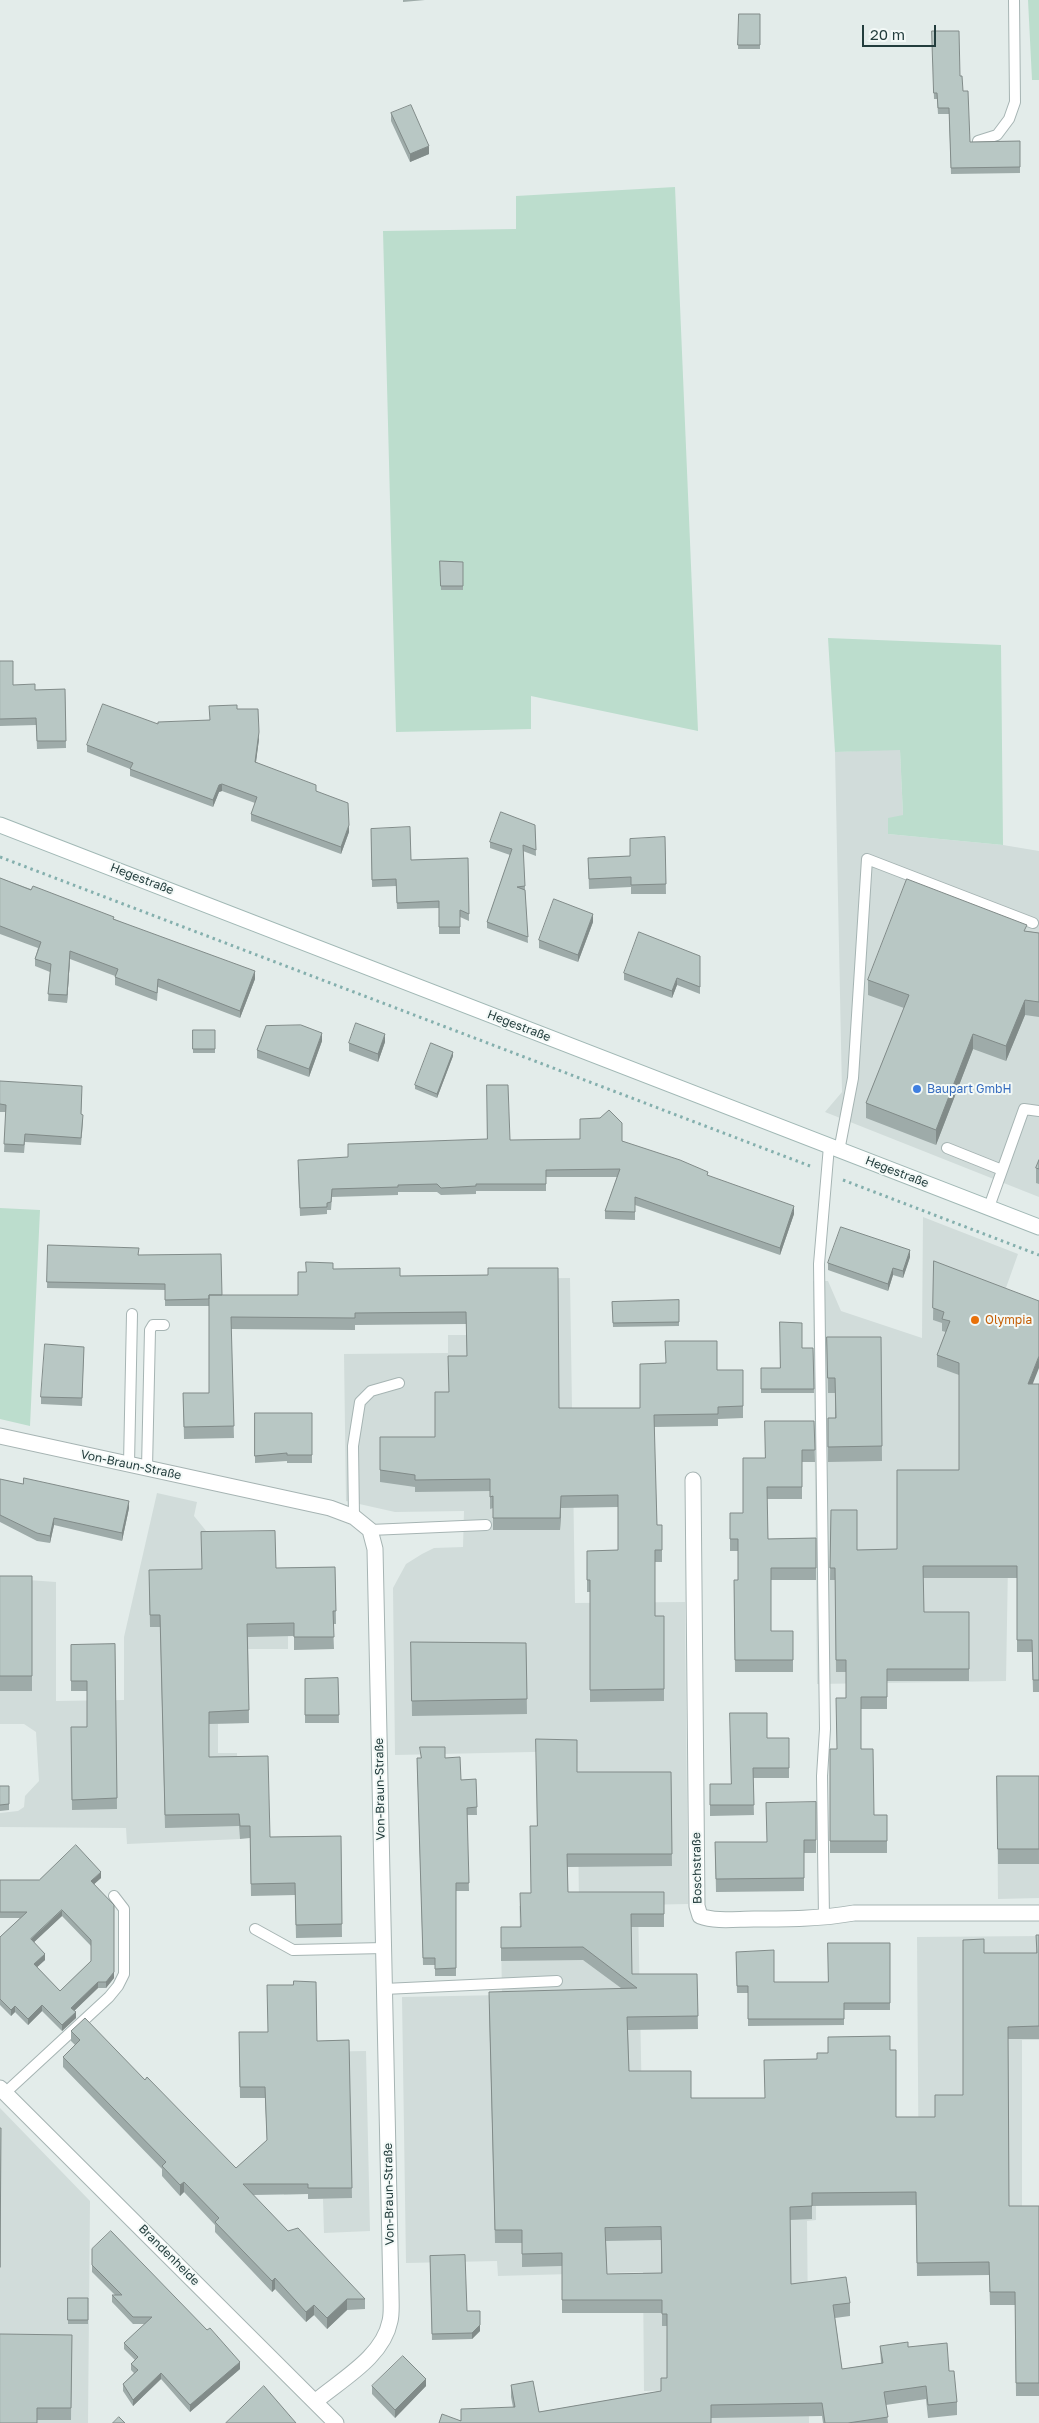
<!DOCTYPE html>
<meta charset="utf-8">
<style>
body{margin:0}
#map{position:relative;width:1039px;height:2423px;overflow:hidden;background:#e3ecea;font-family:"Golos Text",sans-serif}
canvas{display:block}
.scale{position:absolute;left:862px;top:25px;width:74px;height:22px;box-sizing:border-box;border:2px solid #233d3d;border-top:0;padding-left:6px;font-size:15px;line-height:18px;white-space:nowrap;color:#233d3d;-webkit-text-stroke:4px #f3f9f7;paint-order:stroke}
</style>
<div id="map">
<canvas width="1039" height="2423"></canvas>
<div class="scale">20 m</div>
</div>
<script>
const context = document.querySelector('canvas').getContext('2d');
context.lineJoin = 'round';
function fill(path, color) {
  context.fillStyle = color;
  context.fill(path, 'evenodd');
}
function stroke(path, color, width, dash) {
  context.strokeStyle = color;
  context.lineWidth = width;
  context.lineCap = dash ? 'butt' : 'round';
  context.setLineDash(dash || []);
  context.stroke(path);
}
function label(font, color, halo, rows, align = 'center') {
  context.font = font + ' "Golos Text",sans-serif';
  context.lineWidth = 4;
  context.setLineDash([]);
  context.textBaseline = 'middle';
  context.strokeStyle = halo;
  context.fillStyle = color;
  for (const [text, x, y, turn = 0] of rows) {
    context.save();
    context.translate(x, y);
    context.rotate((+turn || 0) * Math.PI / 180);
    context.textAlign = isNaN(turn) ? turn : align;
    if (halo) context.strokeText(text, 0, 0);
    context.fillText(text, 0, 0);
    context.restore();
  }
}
const built = new Path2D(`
 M900,749l3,66 -15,19 115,11 36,6v346l-214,-85 17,-20 -7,-340z
 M923,1217l95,37 -16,45 6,264 -2,118 -189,3 -4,-403h15l13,30 81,27z
 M570,1278l5,325 110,-1 3,302 -50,1 5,253h173v62l-9,1 2,202h-98l-1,-33 -66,1 -1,-119 -145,4 -1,-15 -91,2 -4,-266 100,-2 -1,-56 19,-1 -1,-32 60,-2 -2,-153 -182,4 -2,-167 13,-24 16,-10 12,-6 29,-1 1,-36 -69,1 -49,-11 -2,-147 104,-1v-18h39v-56z
 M157,1493l40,9 -3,14 13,16 69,48 16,55 -4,1v13h-40l1,74 -31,1v29h19l3,86 -113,5 -1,-16 -126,-1v-14l18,-2 6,-4 1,-11 14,-15 -3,-49 -12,-8h-24v-146l56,4v119l68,-1v-63z
 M997,1791h42v107l-41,1z
 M1039,1936v104h-17v180h-103l-2,-283z
 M239,2043h18l1,10 108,-2 4,180 -46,2 -1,-34h-15v-5l-24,1 -1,-23 -16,-26 -2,-48h-25z
 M0,2108l90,93 -2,222h-88z`);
const green = new Path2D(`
 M1028,0h11v80h-7z
 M675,187l23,544 -167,-35v33l-135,3 -13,-501 133,-2v-33z
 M828,638l173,7 2,200 -115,-11v-16l15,-3 -3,-65 -65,2z
 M0,1208l40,2 -10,216 -30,-7z`);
const path = new Path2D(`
 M0,857l810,309
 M843,1180l196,75`);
const lane = new Path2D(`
 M978,141l19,-6 12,-16 6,-17 -1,-102
 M947,1148l55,22
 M839,1151l14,-73 14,-219 166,64
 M989,1207l35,-98 15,2
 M129,1464l3,-150
 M147,1468l3,-138 3,-5h11
 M354,1517l-1,-71 7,-44 11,-11 28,-8
 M370,1530l116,-5
 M824,1918l-2,-142 3,-47 -6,-465 10,-118
 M255,1929l38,21 91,-2
 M384,1989l173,-8
 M5,2093l104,-96 9,-11 6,-12v-65l-10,-13`);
const street = new Path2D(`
 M0,1436l330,72 24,9 16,13 5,19 16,745c0,9 1,19 -1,27 -7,36 -48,58 -74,80
 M693,1480l4,426 3,10c16,6 36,3 54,3 33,0 66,0 100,-6h185
 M0,2088l336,335`);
const secondary = new Path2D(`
 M0,825l1039,402`);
const wall = new Path2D(`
 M403,0h22l-22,2z
 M739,14h21v35h-22z
 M932,31l28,45 10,66 50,-1v32l-69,1 -2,-60h-11l-1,-15h-3z
 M391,113l38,41 -19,8 -19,-41z
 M440,561l23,1v28h-22z
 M0,661l13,24 22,5 30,-1 1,59 -29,1 -1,-24 -36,1z
 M237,709l22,30 -3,23 60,29 33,41 -8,22 -90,-33v-7l4,-11 -33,-12 -3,1 -6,15 -83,-31v-7l-43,-17v-7l71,-21 52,-4z
 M535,825l1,31 -13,-5 5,92 -41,-15v-6l23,-67 -20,-7v-6z
 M371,829l40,31 57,-2 1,63 -9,-4v17h-21v-26l-42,1 -1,-23 -24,1z
 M665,837l1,57h-35v-7l-42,2 -1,-31 42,-2z
 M0,878l114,41 141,60 -15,39 -82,-31 -1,14 -42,-16v-9l-45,-17 -3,44 -19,-2 2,-29 -15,-6v-7l3,-11 -38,-14z
 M593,922l-15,40 -39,-14v-8z
 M1027,931l12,2v84l-14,-2 -19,46 -33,-12 -37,96 -70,-27v-15l38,-95 -36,-13v-15z
 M700,956v38l-23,-9 -5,13 -48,-18v-7z
 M193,1030h22v23h-22z
 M322,1041l-13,36 -52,-19v-8z
 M385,1042l-7,20 -29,-11v-8z
 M453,1056l-16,42 -22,-9v-4z
 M0,1081l82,13 -1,20 2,8 -2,23 -56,-3 -1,11 -20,-1 2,-40h-6z
 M510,1140l112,1 86,35 86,38 -14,41 -145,-50v15l-30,-1v-8l12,-34h-71v14h-70v3l-35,1 -4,-3h-39v3l-66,2 -1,13h-4v4l-27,2 -2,-49 50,-10z
 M1039,1160v24l-3,-1v-15z
 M48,1245l91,10 83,40h76l8,-23 27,-3 67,7 88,-1 71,133h81l77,-38h26v48l-25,1v7l-64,1 3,98h5v37h-7v54h9v85l-74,1v-110h-3v-41l31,-1v-43l-57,1 -1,22h-67v-22l-3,1v-18l-75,1v-5l-35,-5v-45h55l14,-45 18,-36 -1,-32 -111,1v5l-124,-1 3,109 -50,1 -1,-46h26v-87h-44v-16l-118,-2z
 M910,1257l-7,21 -10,-3 -5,16 -60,-21v-7z
 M934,1261l99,123h6v308h-6l-1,-40h-15v-74h-94l1,34h45v69h-82v28h-26v40l13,66h13v38h-57v-104h7l9,-51v-26h-10l-1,-92h-5l1,-70 26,40 40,-1 62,-79v-95l-22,-8v-12l9,-23 -4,-1v-8l-9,-3z
 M679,1300v26l-66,1 -1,-25z
 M827,1337h54l1,124 -54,1v-44h7v-25h-7z
 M84,1347l-2,59 -41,-2v-7z
 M802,1348h11l1,45h-53v-25h19z
 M255,1413h57v50h-25v-2l-32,2z
 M814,1421l1,41h-13v37h-35l1,40 48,-1v42h-45v51h22v41h-58l-1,-92h4v-29h-8v-38h13l22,-55z
 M0,1479l129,29 -7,33 -68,-16 -4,18 -13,-2 -37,-19z
 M335,1567l1,57h-3l1,25 -40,1v-14l-46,1 1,86 -40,1v33l61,80 71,-1 1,101 -46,1 -1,-43 -44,1 -1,-58 -10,1 -1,-13 -74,2 -5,-201h-10l-1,-57z
 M0,1576h32v115h-32z
 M411,1642l115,1 1,71 -115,2z
 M115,1644l2,165 -45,1 -1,-83h16v-36h-16v-46z
 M338,1678l1,45h-34v-44z
 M767,1738h22v40h-36l1,37 -44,1v-32h21z
 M417,1758h28l16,22 15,-1 1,36h-10l2,76h-13v85h-21v-11h-12z
 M577,1772h94l1,94 -105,1 1,25h96v35h-33l1,47h65l1,55 -70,1 1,41 62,27h74l52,-39 11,-6 62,-3 6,67h39l28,-22 21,-142h52l3,-18v104h-31l1,167h30v190h-23l-1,-91h-25l-1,-30 -72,1 -1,-71 -104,1v13l-22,1 1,64 59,19v13l-15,2 7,51 39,-6 -1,-17 28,1 41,24 8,31v13l-29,3 -2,-19 -40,6 2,18h-65l-1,-7 -383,7 22,-3 52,-13 -2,-10v-12l28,27 122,-21 6,-13v-52h-5v-13h-100v-47l-40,1v-24h-27l-6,-239 132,-16 -38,-28 -82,1v-34h19l11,-34 6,-67zM661,2240v33l-54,1 -1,-33z
 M997,1776h42v88h-41z
 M0,1786h9v24l-9,1z
 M816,1802v51h-12v38l-88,1 -1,-50h52z
 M101,1878l-7,6 20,94 -8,10h-8l-24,23 2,7 -14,13 -20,-20 -14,14 -13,-13 -4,4 -11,-11v-68l20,-19h-20v-38h39zM62,1916l29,30v15l-31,30 -23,-24 8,-7 -11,-18z
 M890,1943v67h-46v15l-96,1v-33h-11l-1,-41 38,30h54z
 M71,2031l74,49 91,88 31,-28 -2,-42h-25l-1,-66 78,9 32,-1 3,158 -44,1v-5l-55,1 35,36 77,68v10l-18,1 -20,19 -13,-14 -8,7 -31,-33 -3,3 -57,-60v-7l-31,-33 -4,4 -18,-20v-7l-99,-102v-10l12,-12 -4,-4z
 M92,2249l148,120 -50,43 -29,-33 -28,27 -10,-15v-7l11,-11 -3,-3v-6l4,-4 -11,-11v-6l21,-19h-12l-21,-22v-7h3l-23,-23z
 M430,2256l50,75 -8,8 -40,1z
 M68,2298h20v26h-20z
 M72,2335l-1,85h-34l-37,3z
 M372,2386h54l-31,32 -23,-24z`);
const shadedWall = new Path2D(`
 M429,146v8l-19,8v-8z
 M259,732v7l-4,30v-7z
 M222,784v7l-3,1 -6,15v-7l6,-15z
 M349,825v7l-8,22v-7z
 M593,914v8l-15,40v-7z
 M70,951v8l-3,44v-8z
 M255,971v8l-15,39v-7z
 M677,978v7l-5,13v-7z
 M1025,1000v15l-19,46v-15z
 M322,1033v8l-13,36v-8z
 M385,1034v8l-7,20v-8z
 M973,1034v15l-37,96v-15z
 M453,1052v4l-16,42v-4z
 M794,1206v8l-14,41v-7z
 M910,1250v7l-7,21v-7z
 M893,1268v7l-5,16v-7z
 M1039,1356v12l-11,28v-12z
 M561,1496v12l-1,22v-12z
 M129,1501v7l-7,33v-8z
 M54,1518v7l-4,18v-7z
 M101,1872v6l-10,9v-6z
 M62,1910v6l-31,29v-6z
 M45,1954v6l-11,10v-6z
 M114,1972v6l-8,10v-6z
 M98,1982v6l-27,26v-6z
 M42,2005v6l-14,14v-6z
 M15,2006v6l-4,4v-6z
 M76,2012v6l-14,13v-6z
 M184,2182v10l-4,4v-11z
 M275,2278v11l-3,3v-11z
 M347,2299v11l-20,19v-11z
 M314,2305v10l-8,7v-10z
 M480,2325v6l-8,8v-6z
 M240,2362v7l-50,43v-7z
 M161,2373v6l-28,27v-6z
 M426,2379v7l-31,32v-8z`);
const building = new Path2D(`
 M739,14h21v31h-22z
 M932,31h27l1,45h2l1,15h5l2,51 50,-1v26l-69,1 -2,-60h-11l-1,-15h-3z
 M411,105l18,41 -19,8 -19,-41z
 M440,561l23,1v24h-22z
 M0,661h13v24l22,-1v6l30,-1 1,52h-29l-1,-23 -36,1z
 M103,704l55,20v-2l52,-2 -1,-14 28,-1v4h21l1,23 -4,30 61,23v6l32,12 1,22 -8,22 -90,-33 6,-17 -35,-13 -3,1 -6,15 -83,-31 3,-6 -46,-18z
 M501,812l34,13 1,25 -13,-5 2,41 -8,1 8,3 3,47 -41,-15 25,-73 -22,-7z
 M410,827l1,33 57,-2 1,56 -9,-4v17h-21v-26l-42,2 -1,-24 -24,1 -1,-51z
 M665,837l1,47 -35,1v-8l-42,2 -1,-21 42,-2v-17z
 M0,878l31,12 2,-4 81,31 -1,2 142,52 -15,40 -82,-32 -1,14 -42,-16 3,-8 -48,-18 -3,44 -19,-1 3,-30 -16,-5 6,-17 -41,-16z
 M907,879l120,46 -3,6 15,2v69l-14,-2 -19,46 -33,-12 -37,96 -70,-27 43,-108 -41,-15z
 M554,899l39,15 -15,41 -39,-15z
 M639,932l61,24v31l-23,-9 -5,13 -48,-18z
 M356,1023l29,11 -7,20 -29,-11z
 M301,1025l21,8 -13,36 -52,-19 9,-24z
 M193,1030h22v19h-22z
 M431,1043l22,9 -16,42 -22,-9z
 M0,1081l82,5 -1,28 2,1 -2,23 -56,-4 -1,11 -20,-1 2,-39 -6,-1z
 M487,1085h21l2,55 70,-1v-20l20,-1 9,-8 13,13v18l58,19 28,12 -1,3 87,31 -14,42 -145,-51v15l-30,-1 15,-42 -74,1v14h-70v2l-35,2 -4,-4 -39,1v2l-66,2 -1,13 -4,1v4l-27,1 -2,-48 50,-3v-13l139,-5z
 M1039,1160v9l-3,-1z
 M841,1227l69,23 -7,21 -10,-3 -5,16 -60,-21z
 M48,1245l91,3 -1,7 83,-1 1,41h-13v4l-44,1v-16l-118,-2z
 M934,1261l105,40v55l-11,28h11v296h-6l-1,-40h-15v-74h-94l1,46h45v57h-82v28h-26v52h12l1,66h13v26h-57v-92h7l-1,-51h10v-38h-10l-1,-92h-5l1,-58h26v40l40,-1v-79h62v-107l-22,-8 13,-34 -8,-2 2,-7 -11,-4z
 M306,1262l27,1v6l67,-1v8l88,-1v-7h70l1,140h81v-44l26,-1 -1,-22h52v29h26v36l-25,1v7l-64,1 3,110h5v25h-7v66h9v73l-74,1v-110h-3v-29l31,-1v-55l-57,1 -1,22h-67v-22l-3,1v-18l-75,1v-5l-35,-5v-33h55v-45h14l-1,-36h19l-1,-44 -111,1v5l-124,-1 3,109 -50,1 -1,-34h26v-98h89v-23h8z
 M679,1300v22l-66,1 -1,-21z
 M780,1322l22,1v25h11l1,41h-53v-21h19z
 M827,1337h54l1,109 -54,1v-29h8l-1,-40h-7z
 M45,1344l39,3 -2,51 -41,-1z
 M255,1413h57v42h-25v-2l-32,3z
 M765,1421h49l1,29h-13v37h-35l1,52 48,-1v30h-45v63h22v29h-58l-1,-80h4v-41h-8v-26h13v-55h22z
 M24,1478l105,23 -7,32 -68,-15 -4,18 -13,-3 -37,-18v-36l23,5z
 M275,1531l1,37 59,-1 1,44h-3l1,26h-40v-14l-47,1 2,86 -40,2v45l59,-1 2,81 71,-1 1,88 -46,1 -1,-42 -44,1 -1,-58h-10l-1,-12 -74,1 -5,-200h-10l-1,-45 53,-1 -1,-37z
 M0,1576h32v100h-32z
 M411,1642l115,1 1,56 -115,2z
 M115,1644l2,154 -45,2 -1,-73h16v-46h-16v-36z
 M338,1678l1,37h-34v-36z
 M730,1713h37v25h22v30h-36l1,37h-44v-21h21z
 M536,1739l41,1v32h94l1,82h-105l1,38h96v22h-33l1,60h65l1,42 -71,1 2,54h62v27h74l-1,-38 53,-1v-6h11v-16l62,-1v14h6v67h39v-22h28v-155l21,-1v14h53l-1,-18h3v91l-31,1 1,179h30v177h-23l-1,-91h-25l-1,-30 -72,1 -1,-71 -104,1v13l-22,1 1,77 55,-7 4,26 -17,2 9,64 41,-6 -3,-17 28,-4v5l39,-4 2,28h5l3,31 -29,3 -2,-19 -42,6 4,25 -40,6h-23l-3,-20 -111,2v18h-272l3,-9 19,7v-12l54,-2 -4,-22 22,-4 6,31 122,-21v-13h6v-64h-5v-14h-100v-47l-40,1v-24h-27l-6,-238 148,-4 -54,-41 -82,1v-21h20l-1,-34h11l-1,-67h7zM661,2227l1,46 -55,1 -2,-46z
 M420,1747h25v11l15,-1 1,23 15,-1 1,28 -10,1 2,75h-13v85l-21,1v-11h-12l-6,-200h4z
 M997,1776h42v73h-41z
 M0,1786h9v18l-9,1z
 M816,1802v38h-12v38l-88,1 -1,-37h52l-1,-39z
 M76,1845l25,27 -10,9 23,24v67l-8,10h-8l-27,26 5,4 -14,13 -20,-20 -14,14 -13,-13 -4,4 -11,-11v-62l27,-25h-27v-32h39zM62,1910l29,30v21l-31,30 -26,-27 11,-10 -14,-15z
 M828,1943h62v60h-46v16h-96v-33h-11l-1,-34 38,-2v32h54z
 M294,1981l22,1 1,59 32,-1 3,148h-44v-4h-65l45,47 10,-3 67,71h-18l-20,19 -13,-13 -8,7 -31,-34 -3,3 -57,-59 4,-4 -35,-36 -4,3 -18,-19 4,-4 -103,-105 17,-17 -9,-9 14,-13 60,62 2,-3 89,91 31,-28 -2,-53h-25l-1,-55h29l-1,-47h26z
 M0,2128h1l-1,139z
 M111,2231l96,99 3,-2 30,34 -50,43 -29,-32 -28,27 -10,-16 15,-14 -7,-6 7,-7 -14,-14 28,-26h-19l-21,-22h10l-30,-30v-16z
 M465,2255l2,56h13v14l-8,8 -40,1 -2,-78z
 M68,2298h20v22h-20z
 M0,2334l72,1 -1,73h-34v15h-37z
 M403,2356l23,23 -31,31 -23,-24z
 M264,2386l32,37h-70z
 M119,2417l6,6h-12z`);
const markers = [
 [917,1089,5,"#3f7fe0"],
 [975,1320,5,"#e8710a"]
];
const streetNames = [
 ["Hegestraße",142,879,21],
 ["Hegestraße",519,1026,21],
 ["Hegestraße",897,1172,21],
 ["Von-Braun-Straße",131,1465,12],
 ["Von-Braun-Straße",380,1789,-91],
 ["Boschstraße",697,1868,-91],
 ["Von-Braun-Straße",389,2194,-91],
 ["Brandenheide",169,2255,45]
];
const shopNames = [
 ["Baupart GmbH",927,1089]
];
const foodNames = [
 ["Olympia",985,1320]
];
fill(built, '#d1dcda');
fill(green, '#bcddcd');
stroke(lane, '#a6b4b3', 12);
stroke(street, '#a6b4b3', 17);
stroke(secondary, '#a1b8b5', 17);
stroke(path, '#84afad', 3, [2.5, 4]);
stroke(lane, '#fff', 10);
stroke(street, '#fff', 15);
stroke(secondary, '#fff', 15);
fill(wall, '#9eaba9');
fill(shadedWall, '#818b89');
fill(building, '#b8c7c4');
stroke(building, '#818b89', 1);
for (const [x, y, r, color] of markers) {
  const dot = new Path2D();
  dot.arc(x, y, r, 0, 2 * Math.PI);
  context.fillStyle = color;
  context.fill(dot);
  stroke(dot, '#f3f9f7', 2);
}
label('12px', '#233d3d', '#f3f9f7', streetNames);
label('12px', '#366cbe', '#f3f9f7', shopNames, 'left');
label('12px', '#c56008', '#f3f9f7', foodNames, 'left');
</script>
